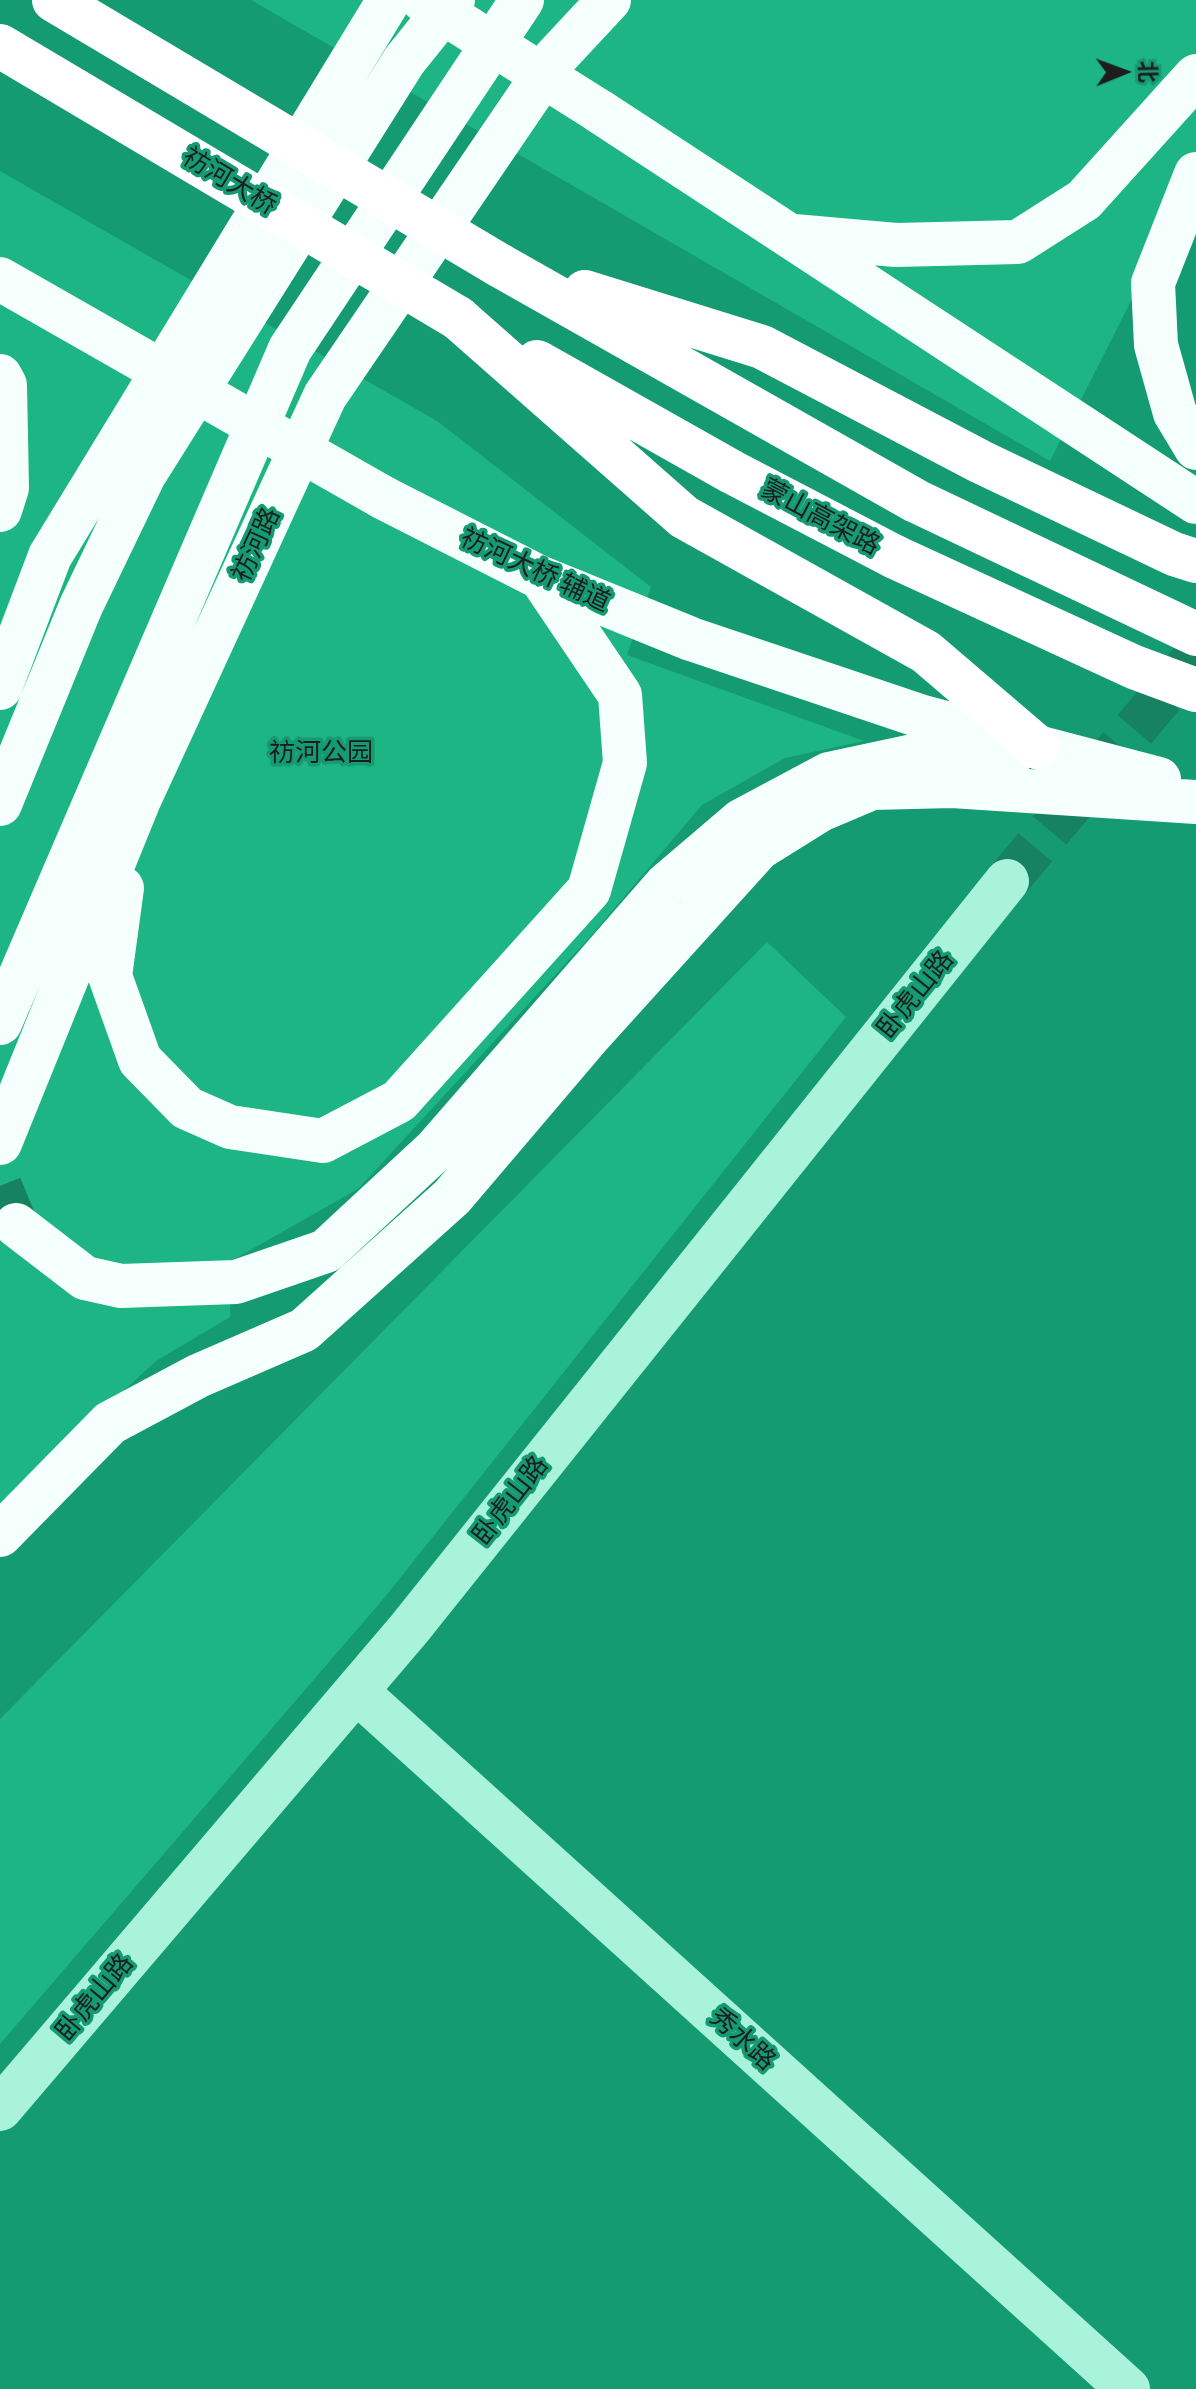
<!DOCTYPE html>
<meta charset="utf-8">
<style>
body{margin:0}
#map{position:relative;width:1196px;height:2389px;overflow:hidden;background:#159b71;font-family:Manrope,"Noto Sans SC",sans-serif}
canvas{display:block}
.north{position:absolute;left:1084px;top:32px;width:80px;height:80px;-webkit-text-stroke:6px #159b71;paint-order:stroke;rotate:89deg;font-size:22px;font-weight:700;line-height:32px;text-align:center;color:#1d1d1d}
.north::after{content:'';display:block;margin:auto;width:28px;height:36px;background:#1d1d1d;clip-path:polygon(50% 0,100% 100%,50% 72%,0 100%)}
</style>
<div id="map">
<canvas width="1196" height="2389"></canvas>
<div class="north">北</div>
</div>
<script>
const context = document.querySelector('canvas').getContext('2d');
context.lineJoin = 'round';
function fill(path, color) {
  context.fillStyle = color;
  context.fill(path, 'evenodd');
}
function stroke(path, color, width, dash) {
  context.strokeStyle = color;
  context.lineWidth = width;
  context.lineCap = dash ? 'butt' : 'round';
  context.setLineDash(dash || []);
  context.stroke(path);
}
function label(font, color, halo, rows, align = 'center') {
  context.font = font + ' Manrope,"Noto Sans SC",sans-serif';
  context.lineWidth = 7;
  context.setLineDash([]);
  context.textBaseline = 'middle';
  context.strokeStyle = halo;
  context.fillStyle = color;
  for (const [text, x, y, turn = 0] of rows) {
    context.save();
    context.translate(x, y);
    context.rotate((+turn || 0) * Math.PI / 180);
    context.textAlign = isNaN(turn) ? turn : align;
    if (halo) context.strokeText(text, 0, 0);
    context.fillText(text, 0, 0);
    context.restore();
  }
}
const green = new Path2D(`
 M251,0h945v215l-55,66 -91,180z
 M0,171l437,250 214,166 -24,68 237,86 -79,17 -83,47 -111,131 -233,253 -127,72 -1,56 -74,44 -156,144z
 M767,942l79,75 -461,580 -385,447v-325z`);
const minorTunnel = new Path2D(`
 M1007,881l189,-225`);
const majorTunnel = new Path2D(`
 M0,1186l16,39`);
const minor = new Path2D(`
 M356,1691l772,698
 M0,2109l409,-480 598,-748`);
const major = new Path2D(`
 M599,111l597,391
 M1196,174l-43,109 3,62 19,68 21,35
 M794,236l102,9 122,-3 66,-42 112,-124
 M0,376l5,9 2,103 -7,22
 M384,498l157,80 150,61 232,78 236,62
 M0,688l50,-132 339,-556
 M0,804l81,-198 63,-131 260,-414 49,-61
 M122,888l-12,88 30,84 47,48 43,19 93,14 76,-40 190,-211 36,-127 -5,-68 -79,-117
 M0,1023l290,-674 232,-349
 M0,1143l139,-343 186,-404 230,-338 54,-58
 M16,1225l69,53 36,8 115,-4 90,-31 109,-101 231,-265 75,-64 88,-47 98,-21 82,7
 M0,1535l110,-112 88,-47 106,-46 148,-133 137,-161 170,-188 61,-38 52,-22 80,-2 244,16`);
const highway = new Path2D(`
 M499,265l417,236 280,133
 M585,292l177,55 219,115 193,92 22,7
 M458,318l226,199 242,135 111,95
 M537,362l195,110 163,85`);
const majorBridge = new Path2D(`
 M423,0l176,111
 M0,279l384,219`);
const highwayBridge = new Path2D(`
 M54,0l445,265
 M0,46l458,272
 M895,557l239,110 62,23`);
const streetNames = [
 ["祊河大桥",229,182,31],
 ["蒙山高架路",820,518,28],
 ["祊河路",257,545,-65],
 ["祊河大桥 辅道",535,571,25],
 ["卧虎山路",916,995,-51],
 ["卧虎山路",511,1501,-52],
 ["卧虎山路",95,1998,-50],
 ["秀水路",742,2040,42]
];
const parkNames = [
 ["祊河公园",321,754]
];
fill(green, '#1db583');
stroke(minorTunnel, '#178260', 44, [44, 22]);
stroke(majorTunnel, '#178260', 44, [44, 22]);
stroke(minor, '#aaf3db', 44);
stroke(major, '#f5fffc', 44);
stroke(highway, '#fff', 44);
stroke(majorBridge, '#f5fffc', 44);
stroke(highwayBridge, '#fff', 44);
label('26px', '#1d1d1d', '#159b71', streetNames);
label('26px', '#1b1d1c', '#159b71', parkNames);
</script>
